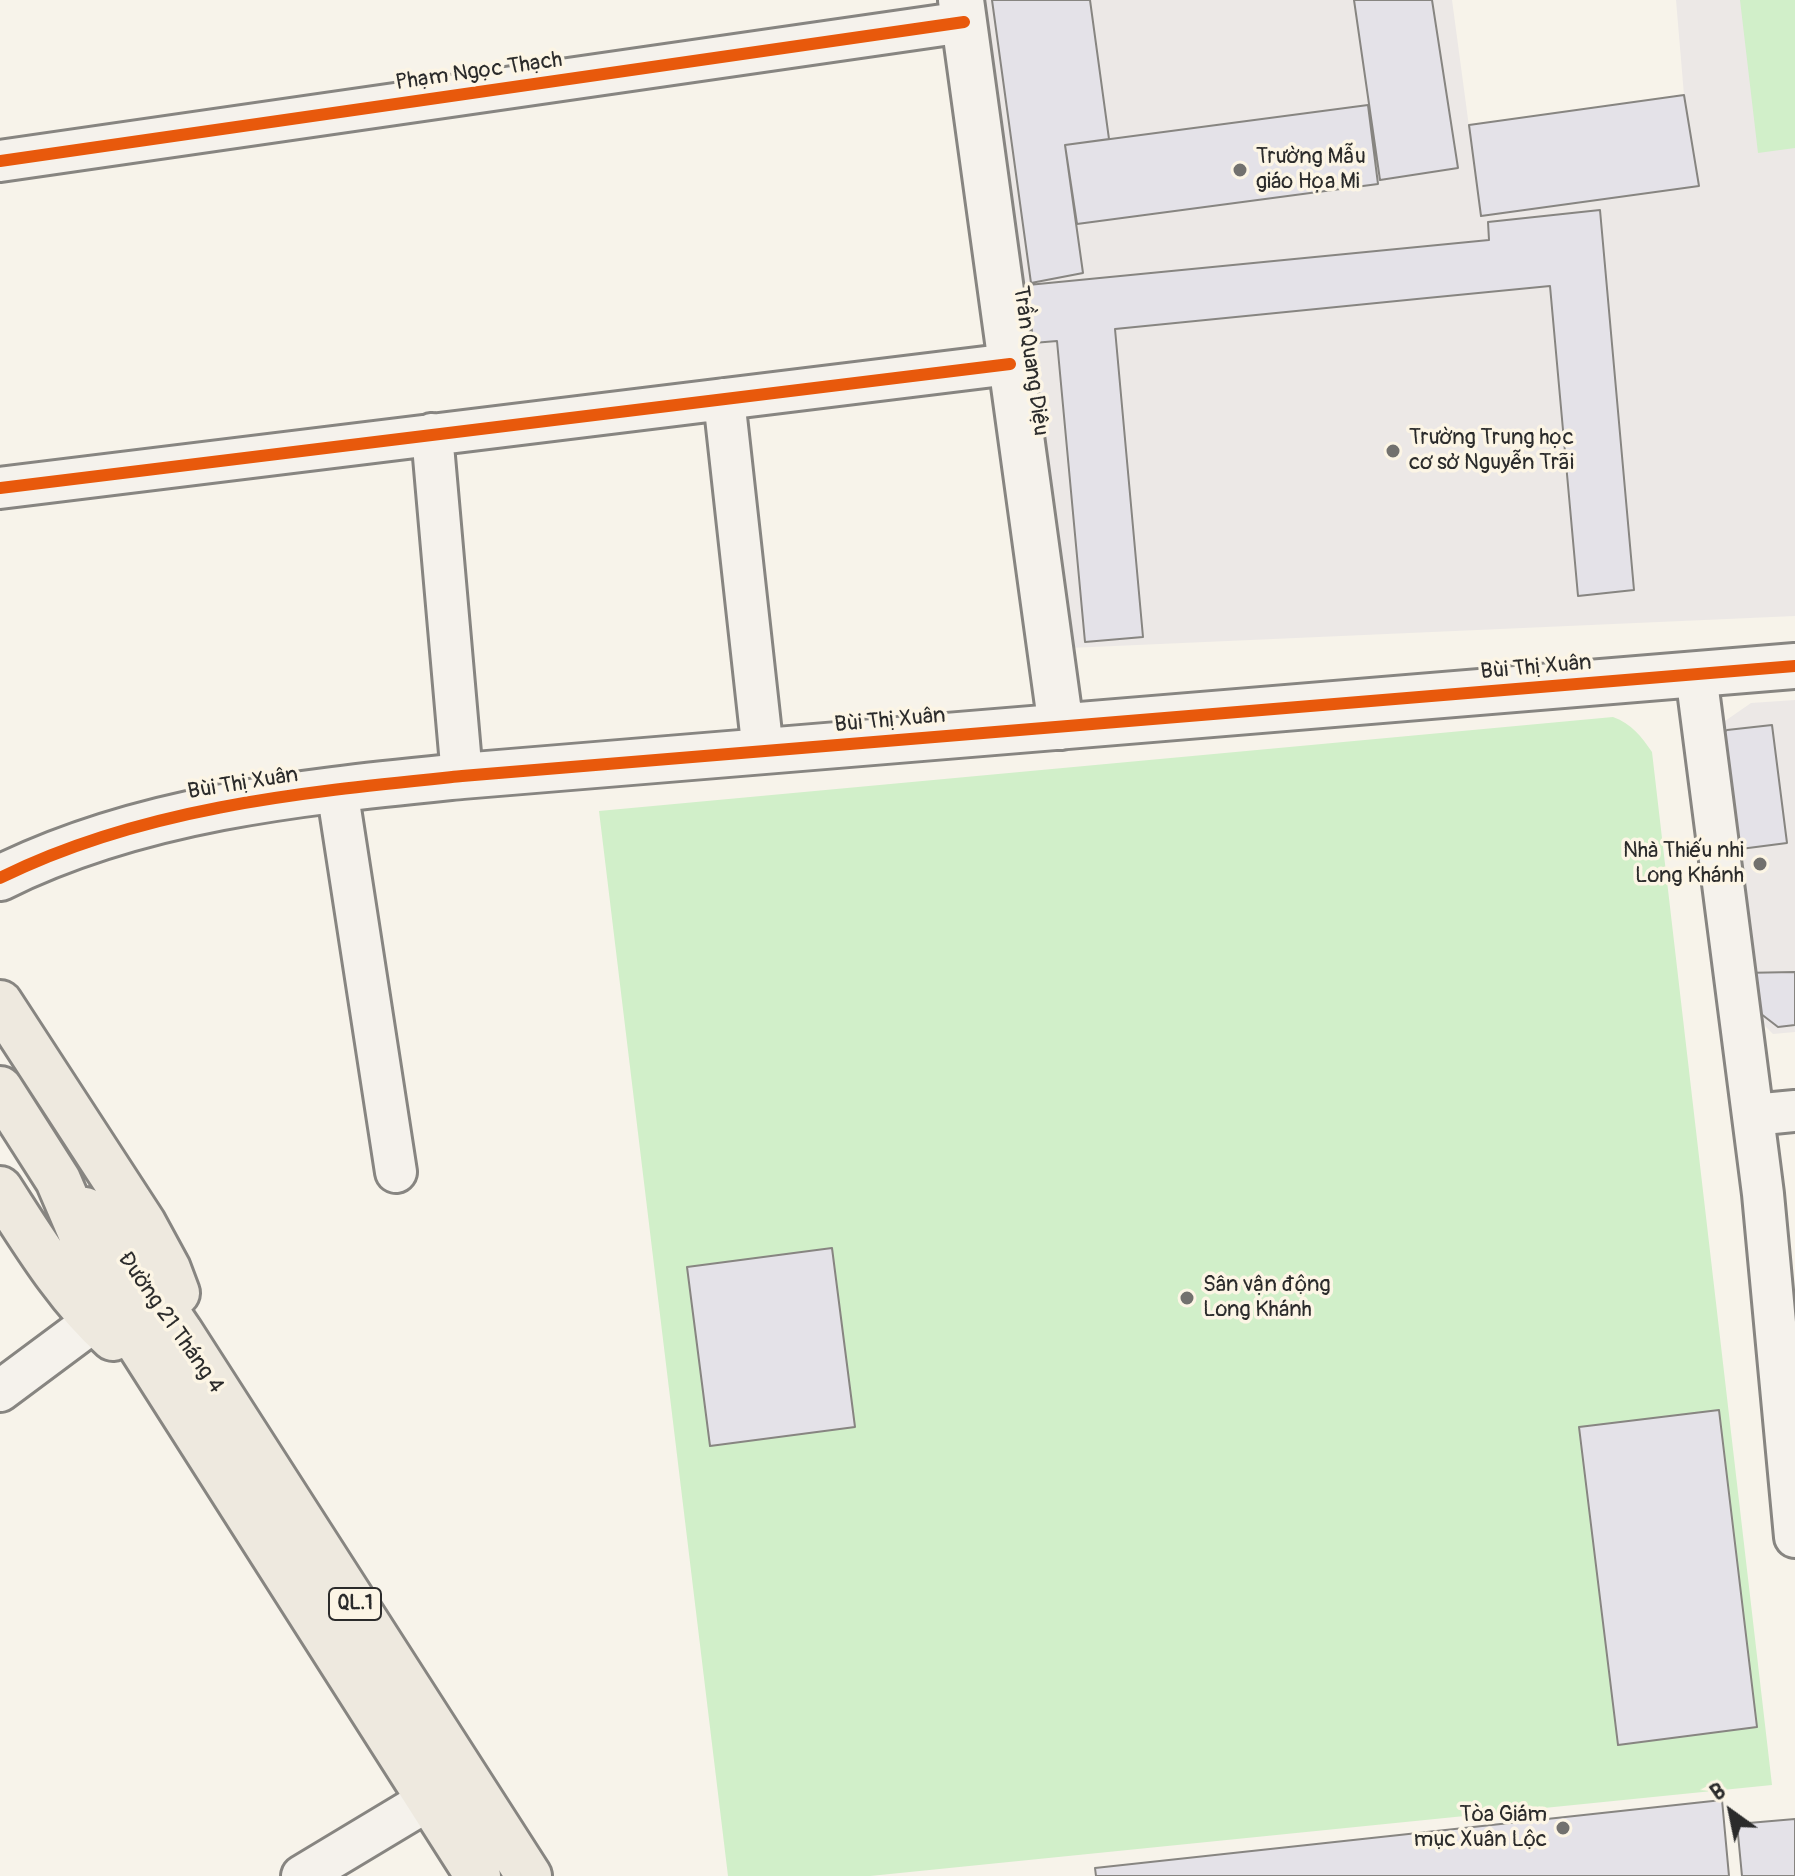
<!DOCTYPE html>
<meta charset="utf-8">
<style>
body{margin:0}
#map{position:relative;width:1795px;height:1876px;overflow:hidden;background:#f7f3ea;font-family:Pangolin,sans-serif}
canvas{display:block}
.north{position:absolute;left:1691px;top:1772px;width:80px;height:80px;-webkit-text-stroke:6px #fcf5e5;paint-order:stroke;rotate:327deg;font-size:22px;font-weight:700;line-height:32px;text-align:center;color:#2b2b2b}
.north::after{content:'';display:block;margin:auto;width:28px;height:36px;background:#2b2b2b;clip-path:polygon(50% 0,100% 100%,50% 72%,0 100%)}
</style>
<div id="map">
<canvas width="1795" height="1876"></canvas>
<div class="north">B</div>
</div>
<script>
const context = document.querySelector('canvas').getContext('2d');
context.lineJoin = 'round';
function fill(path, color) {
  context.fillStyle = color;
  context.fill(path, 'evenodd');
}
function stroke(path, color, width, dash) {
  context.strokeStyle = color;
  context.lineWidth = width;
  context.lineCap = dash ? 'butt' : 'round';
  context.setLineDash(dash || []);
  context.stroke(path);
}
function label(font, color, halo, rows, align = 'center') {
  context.font = font + ' Pangolin,sans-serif';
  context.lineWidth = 7;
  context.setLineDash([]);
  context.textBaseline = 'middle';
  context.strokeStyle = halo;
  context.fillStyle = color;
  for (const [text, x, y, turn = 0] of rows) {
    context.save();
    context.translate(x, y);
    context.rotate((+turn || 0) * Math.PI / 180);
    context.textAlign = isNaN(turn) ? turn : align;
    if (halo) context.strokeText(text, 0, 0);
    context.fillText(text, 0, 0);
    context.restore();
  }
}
const built = new Path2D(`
 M986,0h466l29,216 218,-30 -15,-91 -8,-95h119v616l-726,32 -50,-364z
 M1795,700v332l-22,2 -36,-36 -25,-268 39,-27z`);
const green = new Path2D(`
 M1740,0h55v148l-37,5z
 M1613,717c19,7 28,19 39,35l120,1033 -902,91h-142l-129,-1065z`);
const building = new Path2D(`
 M992,0h98l19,139 -44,6 18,128 -52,10z
 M1354,0h78l26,168 -78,12z
 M1684,95l15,91 -218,30 -12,-91z
 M1368,105l10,79 -301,40 -12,-79z
 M1600,210l34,380 -56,6 -28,-310 -123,12 -312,31 28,308 -58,5 -28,-301 -24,2 -5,-58 461,-45 -1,-18z
 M1772,725l15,118 -62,8 -13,-110 15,-11z
 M1795,972v53l-17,2 -35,-27 -3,-27z
 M832,1248l23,179 -145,19 -23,-179z
 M1719,1410l38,317 -139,18 -39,-318z
 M1722,1800l7,76h-633l-1,-8z
 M1795,1819v57h-53l-5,-52z`);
const minor = new Path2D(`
 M0,161l964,-139
 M724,399l39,353
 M432,434l30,342
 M0,488l1010,-124
 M1696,674l67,520 32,343
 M337,789l59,383
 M1753,1115l42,-4
 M0,1391l94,-70
 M302,1876l128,-77`);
const tertiary = new Path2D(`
 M961,0l100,727
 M0,878c143,-71 305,-86 462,-102l1333,-110`);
const trunk = new Path2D(`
 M0,1003l143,220 25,46 9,24
 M0,1089l58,91 48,112 372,584
 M0,1189c33,51 67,108 113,149
 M85,1210l53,60 42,62 349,544`);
const cycleway = new Path2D(`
 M0,161l964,-139
 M0,488l1010,-124
 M0,878c143,-71 305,-86 462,-102l1333,-110`);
const markers = [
 [1240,170,8,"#72716e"],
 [1393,451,8,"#72716e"],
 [1760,864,8,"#72716e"],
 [1187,1298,8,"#72716e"],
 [1563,1828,8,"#72716e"]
];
const shields = [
 [355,1604,52]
];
const shieldNames = [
 ["QL.1",355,1604]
];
const streetNames = [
 ["Phạm Ngọc Thạch",479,72,-8],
 ["Trần Quang Diệu",1030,361,82],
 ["Bùi Thị Xuân",1536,668,-5],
 ["Bùi Thị Xuân",890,721,-5],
 ["Bùi Thị Xuân",243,784,-9],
 ["Đường 21 Tháng 4",170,1323,55]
];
const poiNames = [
 ["Trường Mẫu",1256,157],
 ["giáo Họa Mi",1256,182],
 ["Trường Trung học",1409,438],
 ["cơ sở Nguyễn Trãi",1409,463],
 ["Nhà Thiếu nhi",1744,851,"right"],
 ["Long Khánh",1744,876,"right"],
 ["Sân vận động",1203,1285],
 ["Long Khánh",1203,1310],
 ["Tòa Giám",1547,1815,"right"],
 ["mục Xuân Lộc",1547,1840,"right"]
];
fill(built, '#ece8e6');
fill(green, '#d1efc9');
fill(building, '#e4e2e8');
stroke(building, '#878581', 2);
stroke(minor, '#878581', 46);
stroke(tertiary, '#878581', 50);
stroke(trunk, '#878581', 50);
stroke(minor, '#f5f2ec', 40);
stroke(tertiary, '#f5f2ec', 44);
stroke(trunk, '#eee9df', 44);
stroke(cycleway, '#e8590c', 12);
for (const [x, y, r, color] of markers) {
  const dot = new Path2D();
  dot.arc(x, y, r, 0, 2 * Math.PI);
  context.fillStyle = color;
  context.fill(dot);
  stroke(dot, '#fcf5e5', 3);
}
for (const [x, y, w] of shields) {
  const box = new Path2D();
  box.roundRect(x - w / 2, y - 16, w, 32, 6);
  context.fillStyle = '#fcf5e5';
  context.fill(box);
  stroke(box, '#2b2b2b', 2);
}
label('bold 20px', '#2b2b2b', null, shieldNames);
label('22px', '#2b2b2b', '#fcf5e5', streetNames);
label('22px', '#2b2b2b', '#fcf5e5', poiNames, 'left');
</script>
